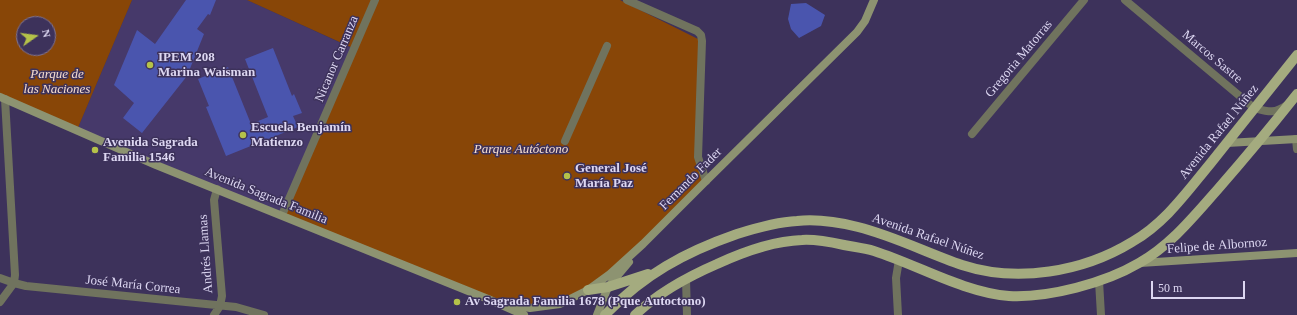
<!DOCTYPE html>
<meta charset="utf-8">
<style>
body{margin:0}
#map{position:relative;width:1297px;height:315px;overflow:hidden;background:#3d325b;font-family:Georgia,serif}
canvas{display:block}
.north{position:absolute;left:16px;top:16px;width:40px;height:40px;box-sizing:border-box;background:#3d325b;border:1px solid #7d7497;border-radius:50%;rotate:76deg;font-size:11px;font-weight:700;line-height:16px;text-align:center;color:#ddd7f2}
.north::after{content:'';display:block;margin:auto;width:14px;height:18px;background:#b5c249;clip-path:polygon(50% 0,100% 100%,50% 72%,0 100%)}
.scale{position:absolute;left:1151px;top:281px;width:94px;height:18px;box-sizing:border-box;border:2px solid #ddd7f2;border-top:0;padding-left:5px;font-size:12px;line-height:14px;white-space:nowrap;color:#ddd7f2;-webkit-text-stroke:3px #3d325b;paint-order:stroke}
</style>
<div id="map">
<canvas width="1297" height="315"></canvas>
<div class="north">N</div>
<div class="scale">50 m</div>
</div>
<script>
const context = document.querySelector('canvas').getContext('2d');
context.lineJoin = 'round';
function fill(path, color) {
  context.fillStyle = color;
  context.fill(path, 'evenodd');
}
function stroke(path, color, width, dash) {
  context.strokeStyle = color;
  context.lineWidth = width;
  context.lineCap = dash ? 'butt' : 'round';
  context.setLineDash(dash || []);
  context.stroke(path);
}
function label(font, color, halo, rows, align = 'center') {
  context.font = font + ' Georgia,serif';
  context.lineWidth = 3;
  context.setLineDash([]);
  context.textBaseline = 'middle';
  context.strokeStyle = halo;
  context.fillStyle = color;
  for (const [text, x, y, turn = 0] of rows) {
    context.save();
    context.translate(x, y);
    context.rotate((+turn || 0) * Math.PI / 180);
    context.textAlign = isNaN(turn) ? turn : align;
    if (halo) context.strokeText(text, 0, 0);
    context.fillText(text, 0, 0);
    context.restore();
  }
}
const built = new Path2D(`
 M132,0h115l107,49 -72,166 -205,-85z`);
const green = new Path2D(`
 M0,0h132l-55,130 -77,-33zM24,24h24v24h-24z
 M247,0h373l82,41 -4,116 8,24 -96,93 -50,30 -30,4 -31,-7 -217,-86 73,-166z`);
const building = new Path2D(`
 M186,0h30l-6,15 -2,-1 -11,15 7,5 -17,42 -45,57 -19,-15 11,-15 -20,-18 23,-55 18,14z
 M806,3l19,12 -4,11 -22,12 -8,-9 -3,-10 3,-15z
 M273,48l19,48 2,-2 8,19 -9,3 5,11 -72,29 -20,-49 3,-1 -11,-27 30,-12 23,57 17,-7 -23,-58z`);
const pedestrian = new Path2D(`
 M565,141l42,-95`);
const minor = new Path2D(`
 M627,0l70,31 4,4 1,6 -4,116 8,24
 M1125,0l129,108c15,4 20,6 33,-3
 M972,134l112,-134
 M1296,139l1,10
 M282,215l93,-215
 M0,278l14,5 12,3 210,21 28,8
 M686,279l1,36
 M1099,281l2,34
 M0,302l14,-19 1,-8 -10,-176
 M214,315l6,-9 2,-10 -8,-96 3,-11
 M898,315l-2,-37 3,-18`);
const secondary = new Path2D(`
 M0,97l156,68 332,134 36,16
 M1227,143l70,-4
 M1140,263l157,-10
 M508,304l22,4 30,-4 28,-14 22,-16 33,-30 63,-63 151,-149 8,-11 9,-21
 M597,315l11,-28 21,-25`);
const primary = new Path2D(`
 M588,290l20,-3 40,-13
 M605,315c38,-40 80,-63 132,-81 19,-6 39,-12 60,-13 19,-2 41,1 61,6 36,9 69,26 104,38 55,18 121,7 170,-23 33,-19 54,-49 78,-78 29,-36 58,-73 87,-109
 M635,315c24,-23 52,-38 82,-51 26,-12 56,-23 85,-24 14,-1 28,2 42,5 10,2 20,3 30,6 31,10 60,25 90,35 15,5 30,9 45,10 40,2 96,-13 130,-33 32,-18 55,-47 79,-74 27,-31 53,-62 79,-95`);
const markers = [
 [150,65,4,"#b5c249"],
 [243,135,4,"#b5c249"],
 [95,150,4,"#b5c249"],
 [567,176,4,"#b5c249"],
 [457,302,4,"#b5c249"]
];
const streetNames = [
 ["Marcos Sastre",1212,57,40],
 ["Nicanor Carranza",337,59,-67],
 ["Gregoria Matorras",1019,59,-50],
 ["Avenida Rafael Núñez",1219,132,-51],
 ["Fernando Fader",691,179,-45],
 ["Avenida Sagrada Familia",266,196,22],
 ["Avenida Rafael Núñez",928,237,19],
 ["Felipe de Albornoz",1217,246,-4],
 ["Andrés Llamas",206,254,-94],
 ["José María Correa",133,285,6]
];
const poiNames = [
 ["IPEM 208",158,58],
 ["Marina Waisman",158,73],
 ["Escuela Benjamín",251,128],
 ["Matienzo",251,143],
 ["Avenida Sagrada",103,143],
 ["Familia 1546",103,158],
 ["General José",575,169],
 ["María Paz",575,184],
 ["Av Sagrada Familia 1678 (Pque Autoctono)",465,302]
];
const parkNames = [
 ["Parque de",57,75],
 ["las Naciones",57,90],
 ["Parque Autóctono",521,150]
];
fill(built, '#46396a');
fill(green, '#884607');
fill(building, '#4a55ae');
stroke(pedestrian, '#70735e', 8);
stroke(minor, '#70735e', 8);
stroke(secondary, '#8d9371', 8);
stroke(primary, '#a4ab7f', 10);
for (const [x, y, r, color] of markers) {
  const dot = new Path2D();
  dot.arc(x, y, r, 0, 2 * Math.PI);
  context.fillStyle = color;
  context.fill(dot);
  stroke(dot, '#3d325b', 1.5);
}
label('13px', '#ddd7f2', '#3d325b', streetNames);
label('bold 13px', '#ddd7f2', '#3d325b', poiNames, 'left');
label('italic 13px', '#f5ddce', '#3d325b', parkNames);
</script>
